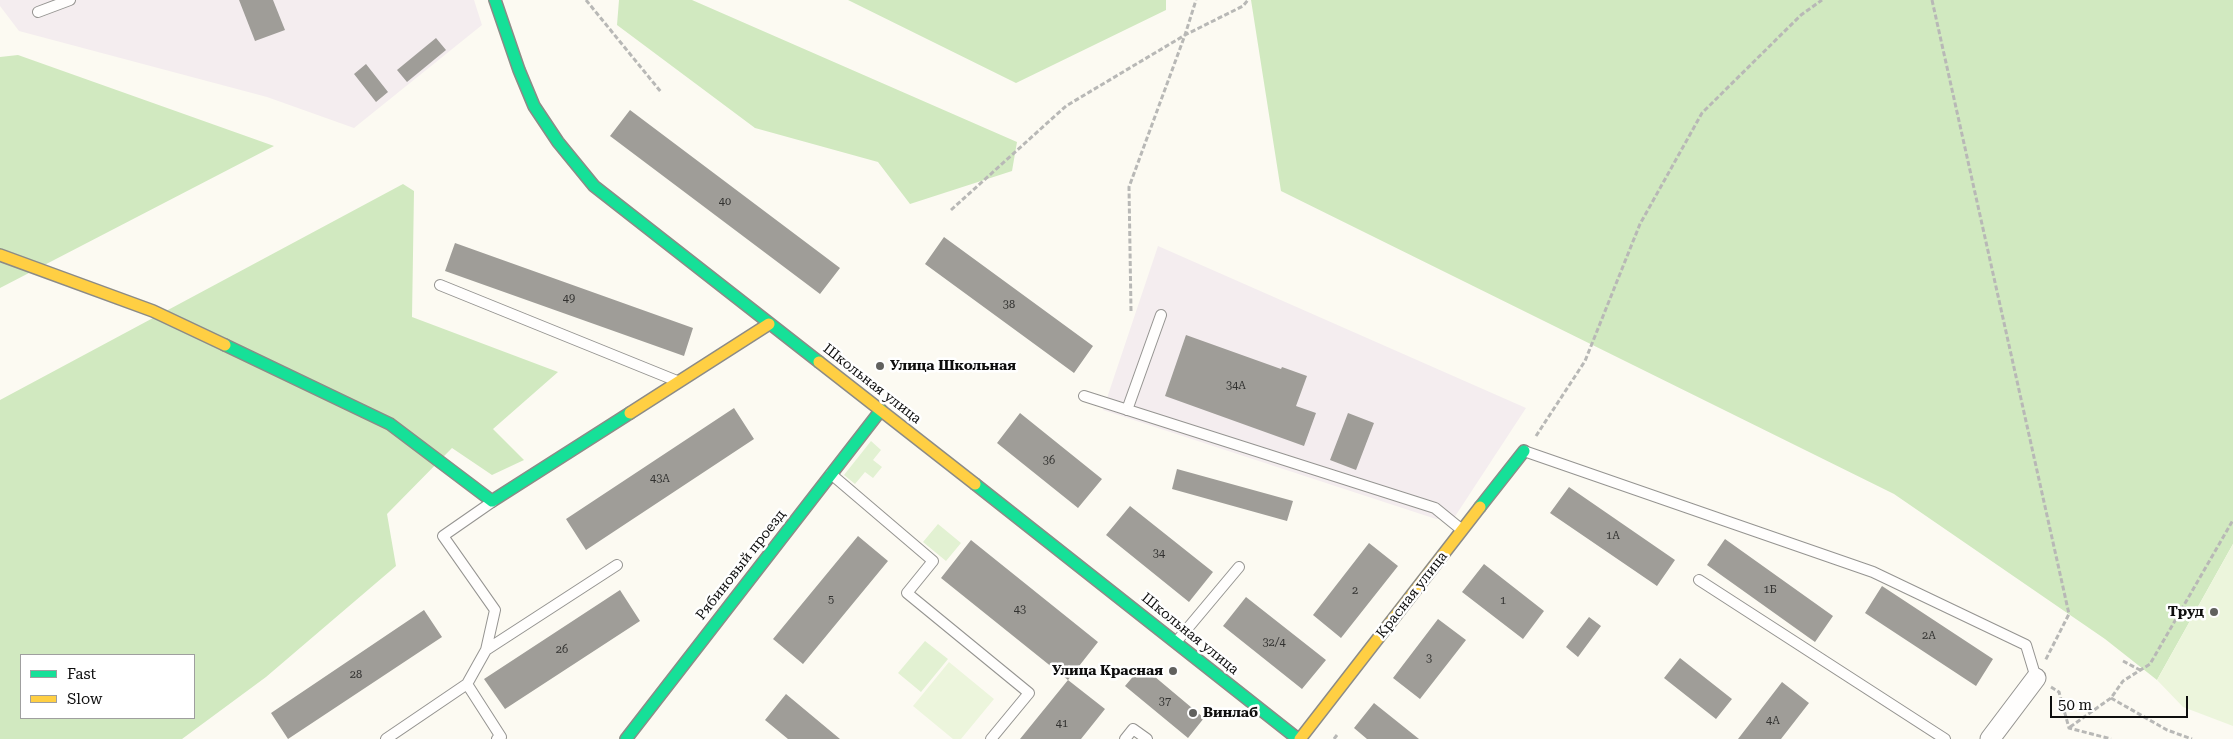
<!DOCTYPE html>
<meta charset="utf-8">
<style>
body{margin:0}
#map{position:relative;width:2233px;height:739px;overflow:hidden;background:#fcfaf2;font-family:"Roboto Serif",serif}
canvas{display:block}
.legend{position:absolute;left:20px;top:654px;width:175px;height:65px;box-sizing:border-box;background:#fff;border:1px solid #9f9f9f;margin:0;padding:6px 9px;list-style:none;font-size:15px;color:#0e0e0e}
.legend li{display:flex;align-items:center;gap:10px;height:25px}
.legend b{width:25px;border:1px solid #9f9f9f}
.scale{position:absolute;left:2050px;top:696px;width:138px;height:22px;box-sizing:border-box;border:2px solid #0e0e0e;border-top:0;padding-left:6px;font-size:15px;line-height:18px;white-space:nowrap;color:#0e0e0e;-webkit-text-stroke:4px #fff;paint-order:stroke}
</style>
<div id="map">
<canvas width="2233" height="739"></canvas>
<ul class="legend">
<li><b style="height:6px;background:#16e098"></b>Fast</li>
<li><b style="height:6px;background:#ffcf43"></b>Slow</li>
</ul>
<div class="scale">50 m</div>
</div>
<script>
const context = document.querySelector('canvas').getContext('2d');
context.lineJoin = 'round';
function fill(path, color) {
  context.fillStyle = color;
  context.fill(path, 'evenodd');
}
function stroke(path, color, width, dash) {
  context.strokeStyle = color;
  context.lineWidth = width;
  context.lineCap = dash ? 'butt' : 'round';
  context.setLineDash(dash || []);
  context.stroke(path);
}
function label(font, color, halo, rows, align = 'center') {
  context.font = font + ' "Roboto Serif",serif';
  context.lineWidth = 5;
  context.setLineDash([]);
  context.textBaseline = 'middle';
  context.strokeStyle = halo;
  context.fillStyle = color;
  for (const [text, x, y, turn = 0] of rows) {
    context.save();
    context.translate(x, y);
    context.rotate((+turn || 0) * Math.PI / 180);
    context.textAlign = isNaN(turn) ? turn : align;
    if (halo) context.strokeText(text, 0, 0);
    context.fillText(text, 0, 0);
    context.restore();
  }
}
const industrial = new Path2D(`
 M0,0h474l8,25 -128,103 -87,-31 -248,-66 -19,-25z
 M1158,246l368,162 -72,110 -18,1 -333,-109z`);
const green = new Path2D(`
 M871,441l10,9 -8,10 9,7 -9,11 -8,-6 -10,12 -11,-9z
 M938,524l23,19 -15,18 -23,-19z
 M925,641l23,18 -27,33 -23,-19z`);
const forest = new Path2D(`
 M619,0h73l325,142 -5,29 -102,33 -32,-42 -123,-34 -138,-103z
 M848,0h318v10l-150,73z
 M1251,0h982v544l-76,136 -52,-41 -211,-145 -613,-303z
 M18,55l256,91 -274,142v-231z
 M403,184l11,7 -2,126 146,55 -65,57 31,31 -32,15 -40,-27 -65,66 9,52 -130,111 -84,62h-182v-339zM21,655h173v63h-173z`);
const pitch = new Path2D(`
 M2233,544v182l-50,-19 -26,-27z
 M949,662l45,37 -33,40h-8l-40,-33z`);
const building = new Path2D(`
 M239,0h34l12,30 -30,11z
 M436,38l10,12 -39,32 -10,-12z
 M366,64l22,28 -12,10 -22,-28z
 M630,110l210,158 -20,26 -210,-158z
 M944,237l149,109 -19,27 -149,-109z
 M455,243l238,85 -9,28 -239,-85z
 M1186,335l95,34 1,-2 25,9 -11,30 20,7 -12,33 -139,-50z
 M734,408l20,31 -168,111 -20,-31z
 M1020,413l82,66 -24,29 -81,-65z
 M1348,413l26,10 -18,47 -26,-10z
 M1177,469l116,32 -6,20 -115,-32z
 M1569,487l106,73 -18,26 -107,-73z
 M1130,506l83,66 -24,30 -83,-67z
 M858,536l30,25 -85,103 -30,-25z
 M1725,539l108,77 -18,26 -108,-77z
 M971,540l127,102 -30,38 -127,-102z
 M1369,543l29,23 -57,72 -28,-23z
 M1484,564l60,47 -21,28 -61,-47z
 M1882,586l111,73 -17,27 -111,-73z
 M620,590l20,31 -135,88 -21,-30z
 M1246,597l80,63 -24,29 -79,-63z
 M424,610l18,27 -154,102 -17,-26z
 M1589,617l12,9 -23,31 -12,-10z
 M1438,619l28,21 -46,59 -27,-21z
 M1680,658l52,41 -16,20 -52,-41z
 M1142,666l62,52 -16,20 -63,-52z
 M1068,680l37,29 -24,30h-61z
 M1782,682l27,21 -28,36h-43z
 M786,694l54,45h-52l-23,-19z
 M1374,703l45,36h-52l-13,-11z`);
const path = new Path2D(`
 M586,0l75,92
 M1932,0l137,614 -24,47
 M951,210l115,-104 119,-71 11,-35
 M1131,311l-2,-124 56,-152 58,-29 5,-6
 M1536,436l49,-75 55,-137 62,-111 99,-98 21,-15
 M2123,661l17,9
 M2051,687l8,5 10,36 42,11
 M2111,698l56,32 25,9
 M2070,727l41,-29 12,-17 27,-17 83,-144
 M1334,739l3,-4`);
const lane = new Path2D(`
 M38,12l32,-12
 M440,285l237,96
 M1084,396l351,112 27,22
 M1127,410l34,-95
 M1524,451l349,121 153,73 10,33
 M831,474l102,87 -26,32 122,100 -38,46
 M1699,580l246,159
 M1177,641l62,-74
 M486,650l131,-85
 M467,684l34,53 -4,2
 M386,739l81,-55 19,-34 9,-40 -52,-74 49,-34
 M1125,739l8,-10 14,10`);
const street = new Path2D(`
 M1990,739l46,-61`);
const fast = new Path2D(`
 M495,0l24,70 15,36 24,36 36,44 225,176
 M225,345l165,79 102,77 138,-88
 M975,484l323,255
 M1480,507l44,-56
 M626,739l255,-329`);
const slow = new Path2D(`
 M0,255l153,56 72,34
 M819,362l156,122
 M630,413l139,-89
 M1300,739l180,-232`);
const markers = [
 [880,366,5,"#61615e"],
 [2214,612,5,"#61615e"],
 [1173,671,5,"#61615e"],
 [1193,713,5,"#61615e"]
];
const numberNames = [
 ["40",725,202],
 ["49",569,299],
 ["38",1009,305],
 ["34А",1236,386],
 ["36",1049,461],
 ["43А",660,479],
 ["1А",1613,536],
 ["34",1159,554],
 ["1Б",1770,590],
 ["2",1355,591],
 ["5",831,600],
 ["1",1503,601],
 ["43",1020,610],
 ["2А",1929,636],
 ["32/4",1274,643],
 ["26",562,650],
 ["3",1429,659],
 ["28",356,675],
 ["37",1165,702],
 ["4А",1773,721],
 ["41",1062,724]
];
const poiNames = [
 ["Улица Школьная",890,366],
 ["Труд",2204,612,"right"],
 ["Улица Красная",1163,671,"right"],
 ["Винлаб",1203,713]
];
const streetNames = [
 ["Школьная улица",872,384,38],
 ["Рябиновый проезд",741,565,-52],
 ["Красная улица",1412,595,-52],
 ["Школьная улица",1190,634,39]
];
fill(industrial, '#f4edef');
fill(green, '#e2f1d2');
fill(forest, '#d1e9c0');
fill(pitch, '#ecf5dc');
fill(building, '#9f9d98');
stroke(lane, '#959491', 12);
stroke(street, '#959491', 21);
stroke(fast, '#8c8b87', 14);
stroke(slow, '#8c8b87', 14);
stroke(path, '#b8b8b6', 3, [5, 2.5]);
stroke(lane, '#fffefd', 10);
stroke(street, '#fffefd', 19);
stroke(fast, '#16e098', 11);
stroke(slow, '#ffcf43', 11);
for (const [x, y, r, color] of markers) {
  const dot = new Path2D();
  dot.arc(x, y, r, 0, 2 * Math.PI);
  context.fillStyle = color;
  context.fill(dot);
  stroke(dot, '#fff', 2);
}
label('11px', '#323230', null, numberNames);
label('bold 14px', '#0e0e0e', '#fff', poiNames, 'left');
label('14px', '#0e0e0e', '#fff', streetNames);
</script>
